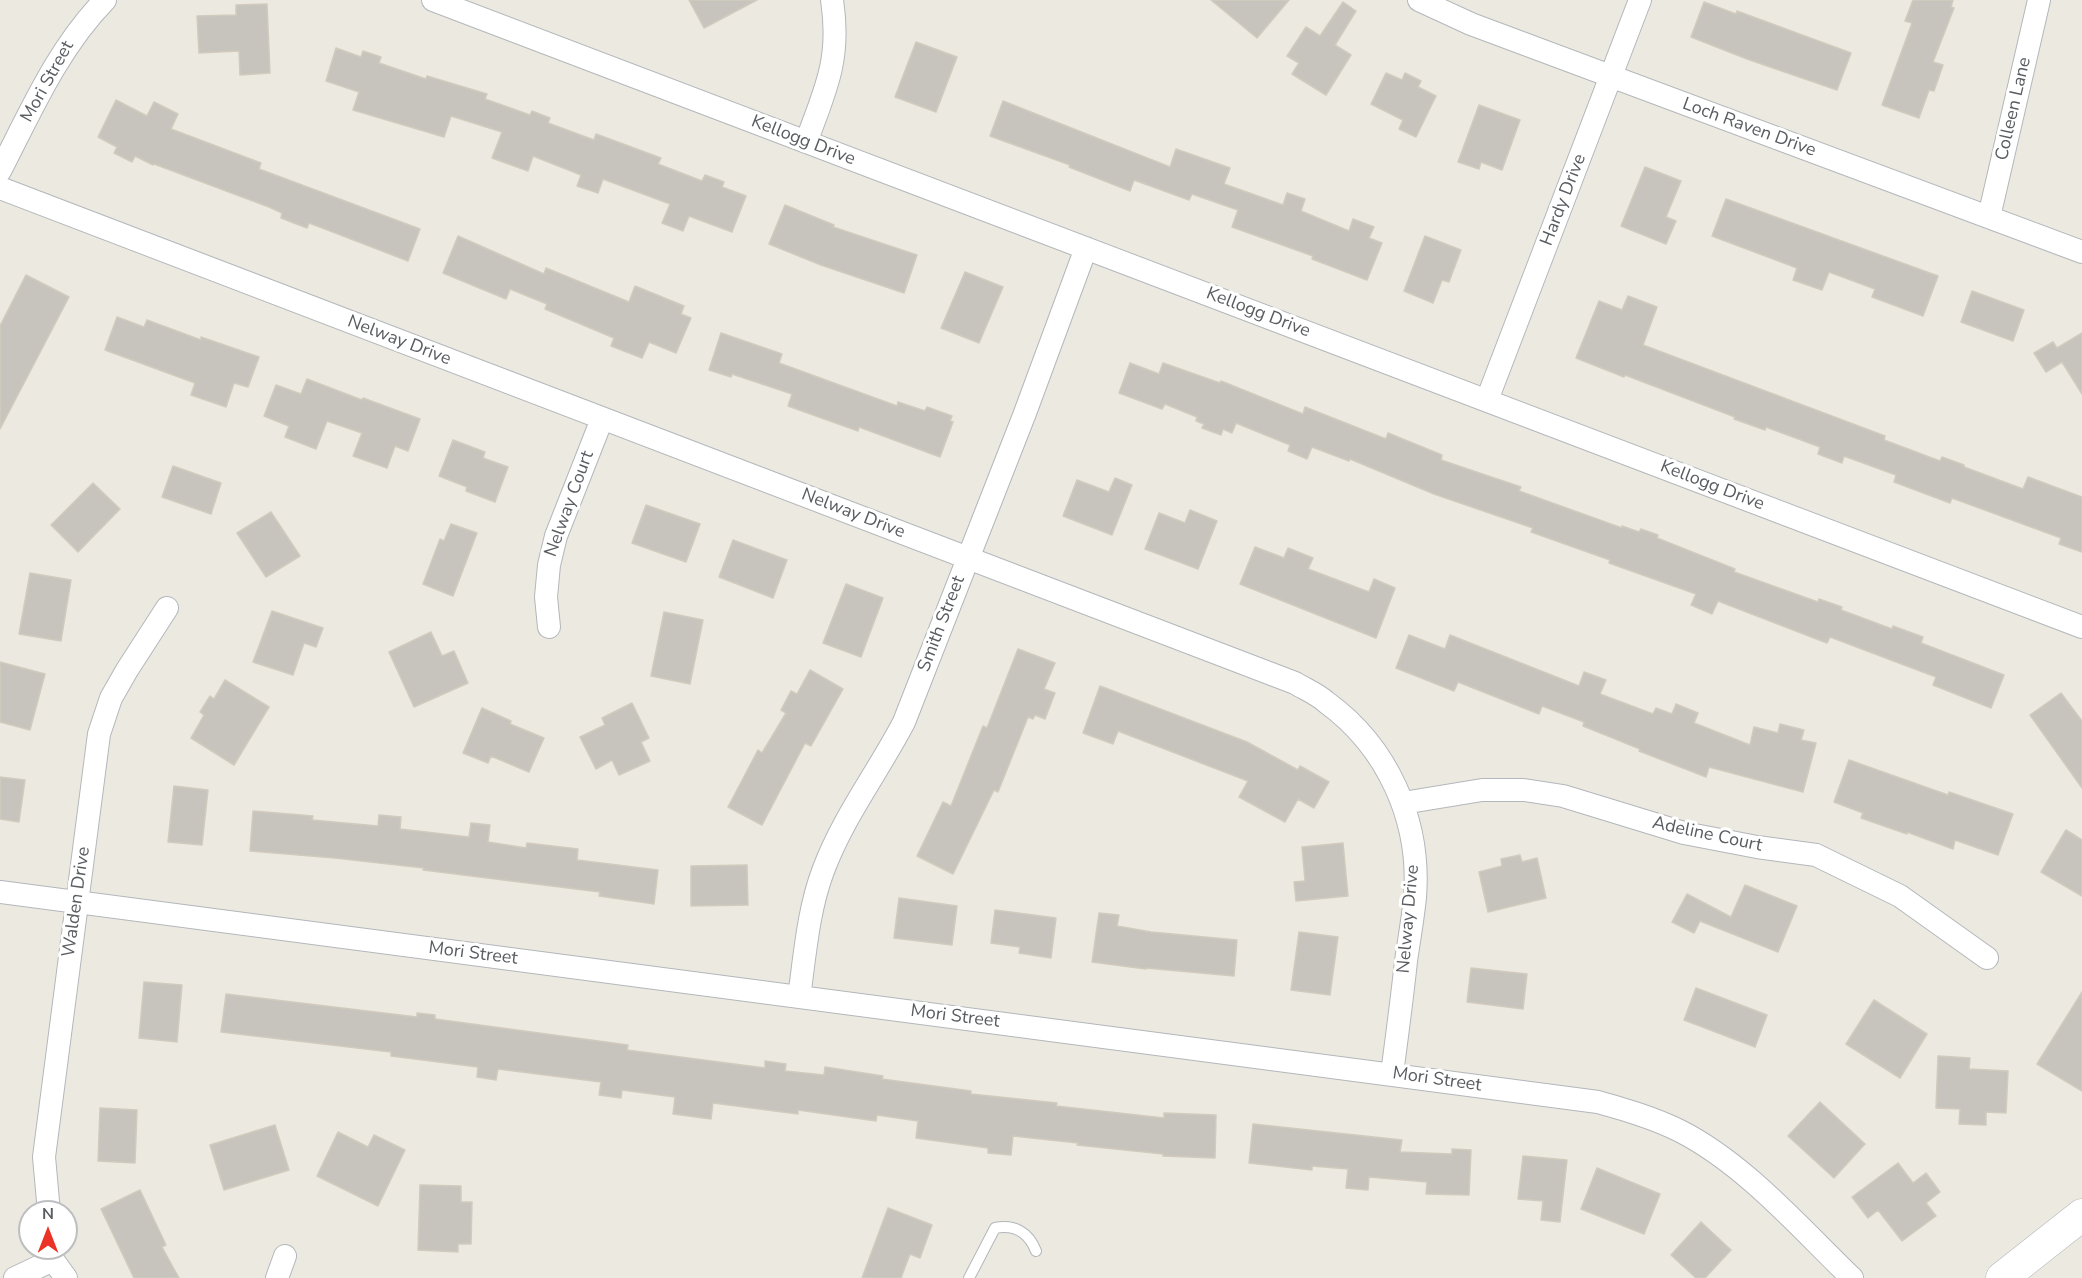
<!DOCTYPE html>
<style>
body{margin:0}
#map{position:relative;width:2082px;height:1278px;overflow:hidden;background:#ece9e0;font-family:"Nunito Sans",sans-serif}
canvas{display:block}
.north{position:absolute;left:18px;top:1200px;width:60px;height:60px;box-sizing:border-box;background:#fff;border:2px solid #bdbec0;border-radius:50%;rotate:0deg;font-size:16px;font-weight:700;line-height:24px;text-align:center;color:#595d61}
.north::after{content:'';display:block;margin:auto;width:21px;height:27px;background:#ec3226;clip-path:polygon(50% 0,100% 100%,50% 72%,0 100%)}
</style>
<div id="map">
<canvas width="2082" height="1278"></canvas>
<div class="north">N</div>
</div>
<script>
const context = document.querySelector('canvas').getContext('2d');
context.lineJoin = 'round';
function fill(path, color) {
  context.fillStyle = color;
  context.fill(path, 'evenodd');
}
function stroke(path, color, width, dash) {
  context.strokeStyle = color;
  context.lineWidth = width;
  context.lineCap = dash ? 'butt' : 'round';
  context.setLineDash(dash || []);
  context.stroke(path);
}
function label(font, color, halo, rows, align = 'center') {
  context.font = font + ' "Nunito Sans",sans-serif';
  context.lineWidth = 6;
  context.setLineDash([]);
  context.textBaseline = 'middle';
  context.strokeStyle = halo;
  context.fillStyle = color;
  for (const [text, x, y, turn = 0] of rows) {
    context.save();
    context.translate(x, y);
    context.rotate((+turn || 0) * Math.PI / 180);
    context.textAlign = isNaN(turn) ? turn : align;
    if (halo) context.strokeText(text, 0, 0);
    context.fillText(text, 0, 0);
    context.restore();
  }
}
const building = new Path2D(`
 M689,0h68l-53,28z
 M1211,0h78l-32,38z
 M1913,0h40l-2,7 3,1 -21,54 10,3 -9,26 -5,-1 -10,28 -37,-13 30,-82 -7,-2z
 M1343,2l13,9 -21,34 16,10 -25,40 -34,-21 7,-11 -12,-7 19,-29 14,9z
 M1704,2l32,12 1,-3 114,42 -14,37 -90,-31 -56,-22z
 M267,4l3,69 -30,2 -1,-24 -40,2 -2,-37 39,-1v-10z
 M916,42l41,15 -21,55 -41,-15z
 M336,48l25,9 2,-6 18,6 -2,6 47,16 1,-3 60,18 -2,5 45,16 2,-4 18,7 -2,5 46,17 2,-6 65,24 -3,6 44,17 3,-6 19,7 -2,5 24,9 -14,36 -43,-16 -6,15 -21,-8 8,-19 -67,-25 -5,14 -21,-7 4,-11 -48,-19 -5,15 -36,-13 10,-26 -51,-16 -7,21 -91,-27 6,-18 -33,-11z
 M1386,73l16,7 3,-7 16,8 -3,6 18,9 -20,41 -17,-8 4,-9 -32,-16z
 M116,100l31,16 7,-14 24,12 -7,15 90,34 -2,6 161,60 -12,32 -83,-32 -16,-6 -2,5 -26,-10 1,-5 -13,-6 -115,-43 -1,1 -18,-9 -3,6 -18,-9 3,-6 -19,-10z
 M1003,101l167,66 6,-18 54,19 -6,16 59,21 4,-12 18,6 -4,12 48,20 4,-12 21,8 -5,11 13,5 -15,37 -55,-21 1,-3 -81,-29 6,-17 -46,-16 -3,6 -55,-20 -4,11 -61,-24 1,-2 -80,-29z
 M1479,105l41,15 -18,50 -21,-8 -2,7 -21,-7z
 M1645,167l36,14 -15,36 10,4 -10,23 -45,-18z
 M1726,199l212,77 -15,40 -51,-19 3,-8 -46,-17 -7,18 -29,-10 4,-12 -85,-32z
 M785,205l49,20 -1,2 84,28 -13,38 -83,-28 -52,-21z
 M458,236l86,38 2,-6 83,34 6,-16 49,20 -3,8 10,4 -15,35 -27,-11 -7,16 -31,-12 3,-8 -69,-29 2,-5 -37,-15 -4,10 -63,-26z
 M1425,236l36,14 -12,32 -7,-2 -9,23 -29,-12z
 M965,272l38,15 -24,56 -38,-15z
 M26,275l43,22 -69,132v-103z
 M1972,291l52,19 -11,31 -52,-19z
 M1628,296l29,11 -14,38 242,91 -1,4 56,21 2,-4 22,8v2l59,22 5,-12 54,20v55l-23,-8 2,-6 -109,-40 -2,5 -56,-21 2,-7 -52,-19 -2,7 -24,-9 2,-7 -54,-20 -1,3 -31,-11 1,-2 -110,-42 -1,2 -48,-19 23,-57 23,9z
 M117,317l27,10 3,-7 54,20v-3l58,20 -11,30 -14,-4 -8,24 -35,-12 4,-12 -90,-33z
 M721,333l61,21 -3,9 118,43 1,-4 27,9 2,-4 25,9 -2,5 3,1 -13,35 -81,-30 -1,4 -70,-25 4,-12 -60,-20 -1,3 -22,-7z
 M2082,333v61l-20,-32 -16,10 -12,-19 19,-11 4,6z
 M1130,363l29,11 4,-11 57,20 1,-2 82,33 2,-7 81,32 2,-6 54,22 -1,5 80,27 -2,4 103,37v-2l17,6 2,-3 17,6 -1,3 78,31 -1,3 84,30 1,-3 23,8 -1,3 51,19 1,-3 30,11 -2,6 83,32 -13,33 -58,-23 3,-8 -106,-40 -3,6 -109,-42 -6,13 -21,-9 5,-11 -87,-31 1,-3 -79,-28 2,-4 -99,-34 -84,-35 -1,2 -37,-14 -5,12 -19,-8 2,-6 -54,-22 -4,10 -9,-4 -2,6 -19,-7 2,-4 -8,-3 1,-4 -32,-13 -3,5 -43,-16z
 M307,379l55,21 1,-2 57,21 -12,32 -13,-5 -8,22 -34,-12 9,-23 -35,-12 -11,28 -31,-12 4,-11 -25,-10 12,-31 25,9z
 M453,440l32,12 -2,6 25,9 -13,35 -29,-11 1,-4 -28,-11z
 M173,466l48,17 -10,31 -49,-17z
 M1115,478l17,7 -20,50 -49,-19 14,-36 32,12z
 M93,483l27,26 -42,43 -27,-27z
 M646,505l54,19 -14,38 -54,-19z
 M1190,510l27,11 -19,48 -53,-20 14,-36 26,10z
 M271,512l29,44 -34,21 -29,-44z
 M451,524l26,9 -24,63 -30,-12 17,-45 4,2z
 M733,540l54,20 -14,38 -54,-21z
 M1255,547l29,11 4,-10 25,10 -5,11 61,23 5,-13 21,9 -19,50 -136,-54z
 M30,573l41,7 -10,61 -42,-7z
 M846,584l37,14 -22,59 -38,-14z
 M272,611l51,17 -7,19 -12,-4 -11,32 -40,-13z
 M664,612l39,8 -13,64 -39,-8z
 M431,632l11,24 12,-5 14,32 -54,24 -25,-55z
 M1409,635l36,14 5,-14 129,51 5,-14 22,8 -6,14 53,20 3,-6 16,6 4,-10 22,9 -4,10 56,22 4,-18 24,6 2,-9 24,6 -3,10 15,3 -13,49 -94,-25 -3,10 -67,-26 1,-2 -57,-23 1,-4 -42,-16 -3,8 -81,-32 -4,9 -58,-23z
 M1018,649l37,14 -11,26 11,4 -10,26 -10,-4 -2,4 -5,-2 -30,75 -4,-2 -41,84 -36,-18 26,-54 8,4 32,-80 4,2z
 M0,662l45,12 -15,56 -30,-8z
 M810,670l33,19 -32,57 -6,-3 -43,82 -34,-18 30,-57 4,3 24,-40 -5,-3 10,-19 6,3z
 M225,680l44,27 -35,58 -43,-27 13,-23 -4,-3 10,-16 4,3z
 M1100,686l147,56 51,28 2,-4 29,16 -15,26 -16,-9 -13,23 -46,-25 9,-16 -130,-50 -5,13 -30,-11z
 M2061,693l21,28v67l-52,-73z
 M632,703l17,35 -8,4 9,19 -31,14 -7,-15 -16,9 -16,-32 25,-12 -3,-7z
 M482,708l29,13 -1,3 34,14 -15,34 -38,-16 -3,7 -25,-10z
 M1849,760l99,35 1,-3 64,22 -15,41 -43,-15 -2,9 -46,-17v2l-46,-16 2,-5 -29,-11z
 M0,777l25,3 -6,42 -19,-3z
 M174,786l34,4 -6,55 -34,-3z
 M253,811l60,5 -1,4 66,6 1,-11 22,2 -1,12 69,8 2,-14 19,2 -2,17 38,6 1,-5 51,6 -1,11 81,10 -4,34 -55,-8 1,-4 -177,-22 1,-2 -89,-10 -85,-7z
 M2066,830l16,10v56l-41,-24z
 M1343,843l5,53 -52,5 -2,-19 11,-1 -3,-34z
 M1520,855l2,7 15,-4 9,40 -58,14 -9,-40 23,-6 -1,-7z
 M747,865l1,40 -57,1v-40z
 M1745,885l52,21 -19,46 -78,-31 -6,12 -22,-11 15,-28 44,23z
 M899,898l58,8 -5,39 -58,-7z
 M995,910l61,8 -5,40 -32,-5 1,-6 -29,-4z
 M1099,913l20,2 -2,11 34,6 86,8 -3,36 -88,-8v1l-54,-7z
 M1299,932l39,5 -8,58 -39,-5z
 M1471,968l56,6 -4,35 -56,-7z
 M144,982l38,3 -5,57 -38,-4z
 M1696,988l71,27 -12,32 -71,-27z
 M2082,992v99l-45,-27z
 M226,994l191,23v-4l18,2v4l193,26 -1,5 138,18v-7l21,3 -1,7 39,4 1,-8 58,9 -1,3 89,12v3l86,9 -1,3 108,12v-5l52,2 -1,43 -52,-2v-2l-86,-9 1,-2 -65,-7 -2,19 -23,-2v-5l-72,-10 2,-17 -41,-6 -1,6 -78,-11v4l-85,-11 -2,16 -38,-5 2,-17 -53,-7 -1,8 -22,-3 2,-13 -103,-13 -2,11 -19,-3 1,-10 -87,-11v-4l-170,-20z
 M1874,1000l53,34 -27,44 -54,-34z
 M1938,1056l32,2 -1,11 39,2 -2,42 -20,-1v13l-27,-1 1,-15 -24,-1z
 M1820,1102l45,42 -31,34 -46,-42z
 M100,1108l37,2 -2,53 -37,-2z
 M1253,1124l149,16 -2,12 52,2v-5l19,1 -2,45 -43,-1 1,-12 -58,-5 -1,13 -22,-2 2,-19 -36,-3v4l-63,-7z
 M275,1125l14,45 -65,20 -14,-45z
 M338,1132l30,15 6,-12 31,15 -27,56 -61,-30z
 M1523,1156l44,4 -7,62 -19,-2 2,-19 -25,-2z
 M1898,1163l15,20 13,-10 14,19 -14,11 10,13 -34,25 -24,-31 -10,8 -16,-21z
 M1597,1168l63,26 -16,40 -63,-25z
 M420,1185l41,1v16h11l-1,42h-13v8l-40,-2z
 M140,1190l26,55 -4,2 17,31h-45l-33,-69z
 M888,1208l44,17 -12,33 -10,-4 -9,24h-39z
 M1701,1222l30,28 -26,28h-9l-25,-23z`);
const lane = new Path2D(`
 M969,1278l26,-50c20,-4 34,5 41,23`);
const street = new Path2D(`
 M433,0l1649,627
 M1419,0l52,24 611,228
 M806,142c20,-53 35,-84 26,-142
 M0,171c31,-60 58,-123 105,-171
 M0,188l1295,495c10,6 22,11 31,19 62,45 95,119 89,195 -2,21 -6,43 -9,64 -4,38 -9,75 -14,113
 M1989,217l50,-217
 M1487,400l153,-400
 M549,627l-3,-30 3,-32 7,-29 46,-117
 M1403,803l79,-13h42l39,6 121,37 73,14 59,8 84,41 87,62
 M0,892l1598,210c28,8 56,16 82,29 65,33 120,97 172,147
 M799,997c6,-42 9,-86 24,-126 20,-54 55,-99 81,-149l121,-309 61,-165
 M49,1212l-5,-55 55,-423 12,-36 16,-28 40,-62
 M52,1248l1,12 13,18
 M15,1278l38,-18
 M277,1278l8,-22`);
const secondary = new Path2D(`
 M2002,1278l80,-63`);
const streetNames = [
 ["Mori Street",48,82,-61],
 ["Colleen Lane",2014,109,-77],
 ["Loch Raven Drive",1749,128,20],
 ["Kellogg Drive",803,141,21],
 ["Hardy Drive",1564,200,-69],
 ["Kellogg Drive",1258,313,21],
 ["Nelway Drive",399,341,21],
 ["Kellogg Drive",1712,486,21],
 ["Nelway Court",570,504,-70],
 ["Nelway Drive",853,514,21],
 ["Smith Street",942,624,-69],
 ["Adeline Court",1707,835,12],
 ["Walden Drive",77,902,-82],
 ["Nelway Drive",1409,919,-85],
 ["Mori Street",473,954,7],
 ["Mori Street",955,1017,7],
 ["Mori Street",1437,1080,8]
];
fill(building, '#c7c4bd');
stroke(building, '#d1cbbe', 1.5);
stroke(lane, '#b3b7bb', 12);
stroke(street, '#b3b7bb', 24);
stroke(secondary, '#b4b8bd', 33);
stroke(lane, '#fff', 10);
stroke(street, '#fff', 22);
stroke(secondary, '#fff', 32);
label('18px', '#595d61', '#fff', streetNames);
</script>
